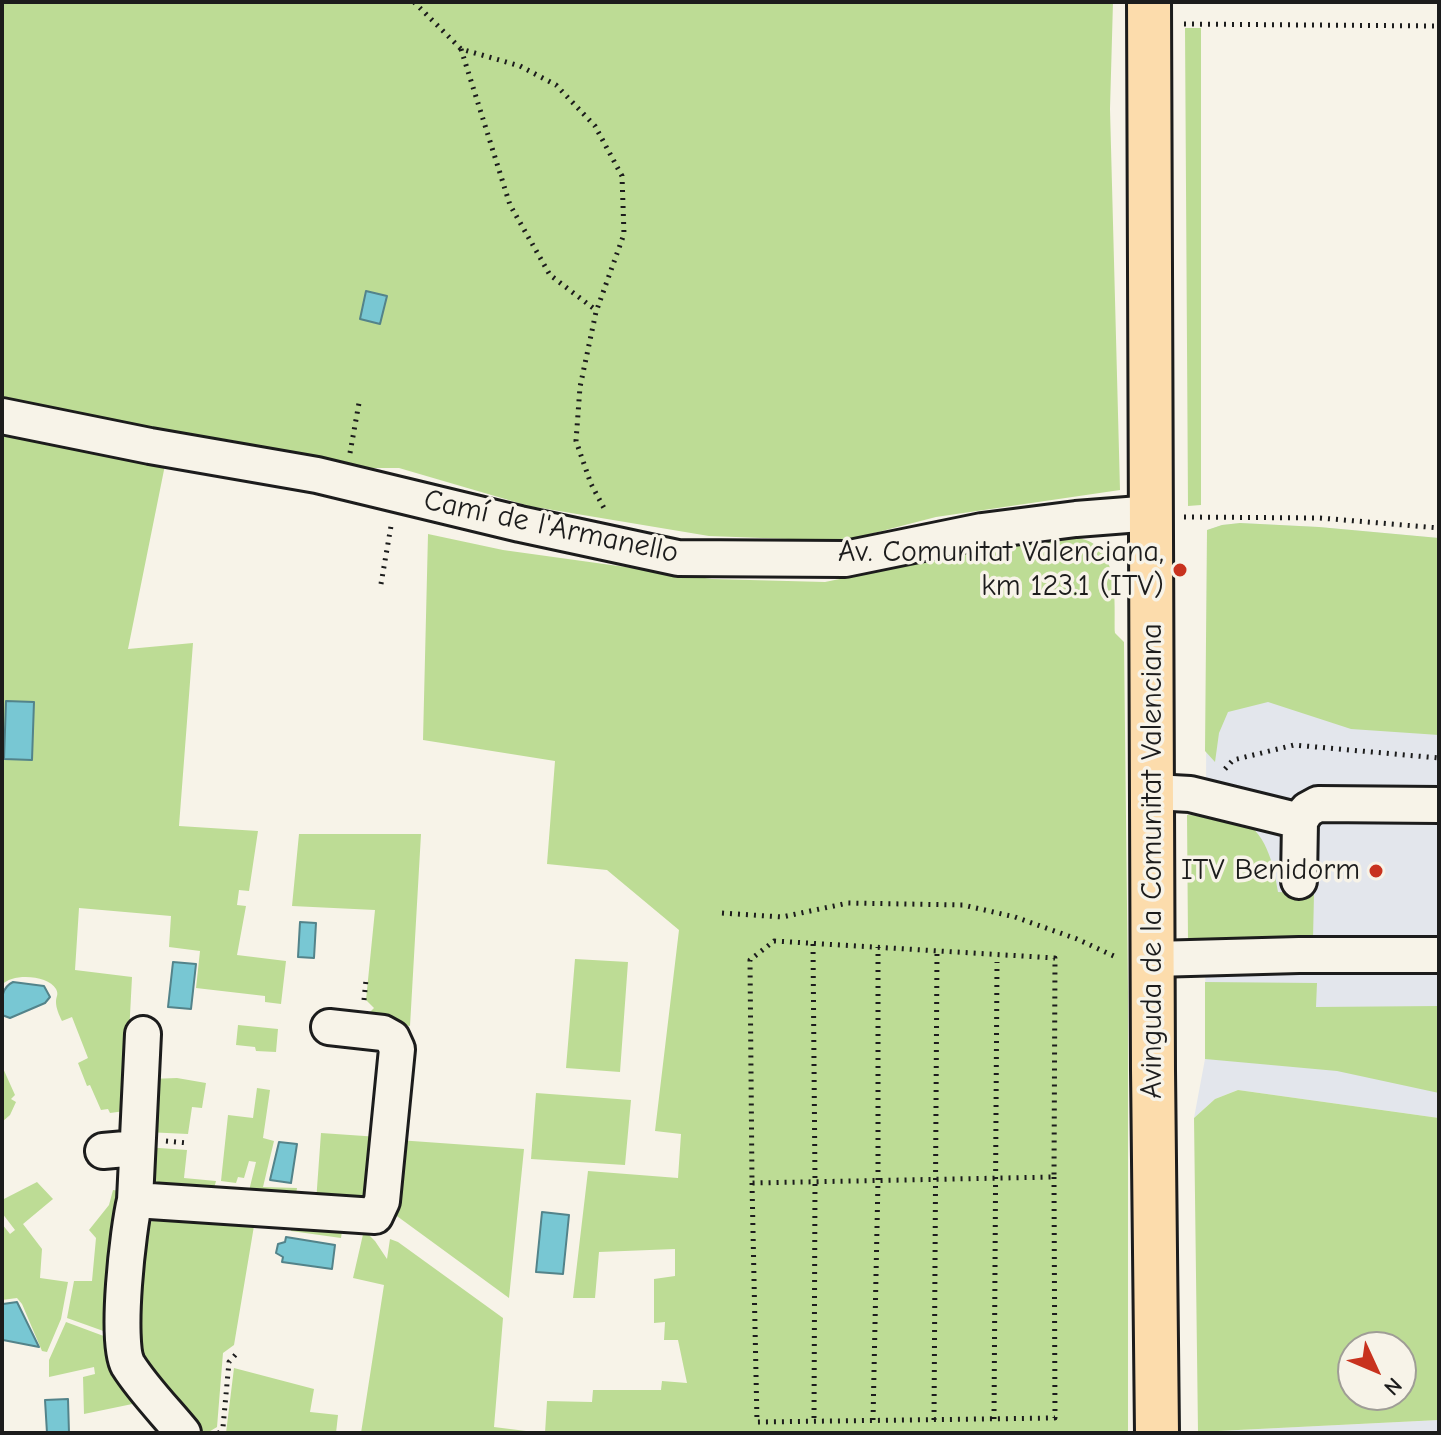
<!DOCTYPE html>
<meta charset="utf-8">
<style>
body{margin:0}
#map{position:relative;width:1441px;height:1435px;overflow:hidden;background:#f7f3e8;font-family:"Comic Neue",sans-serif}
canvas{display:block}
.frame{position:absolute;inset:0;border:4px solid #1c1c1c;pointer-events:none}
.north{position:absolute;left:1337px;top:1331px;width:80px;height:80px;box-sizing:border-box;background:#f7f3e8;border:2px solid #9f9d96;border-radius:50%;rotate:134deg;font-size:22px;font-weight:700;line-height:32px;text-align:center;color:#1c1c1c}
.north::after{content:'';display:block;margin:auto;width:28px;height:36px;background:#c8321e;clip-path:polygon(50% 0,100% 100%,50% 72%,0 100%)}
</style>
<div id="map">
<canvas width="1441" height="1435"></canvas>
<div class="frame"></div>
<div class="north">N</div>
</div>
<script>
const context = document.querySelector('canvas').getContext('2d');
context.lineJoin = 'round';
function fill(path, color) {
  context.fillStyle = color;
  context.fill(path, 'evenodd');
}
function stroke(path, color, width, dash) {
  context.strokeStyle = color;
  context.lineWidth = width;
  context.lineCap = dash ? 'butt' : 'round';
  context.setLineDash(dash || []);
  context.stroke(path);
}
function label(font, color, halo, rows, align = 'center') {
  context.font = font + ' "Comic Neue",sans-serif';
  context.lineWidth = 7;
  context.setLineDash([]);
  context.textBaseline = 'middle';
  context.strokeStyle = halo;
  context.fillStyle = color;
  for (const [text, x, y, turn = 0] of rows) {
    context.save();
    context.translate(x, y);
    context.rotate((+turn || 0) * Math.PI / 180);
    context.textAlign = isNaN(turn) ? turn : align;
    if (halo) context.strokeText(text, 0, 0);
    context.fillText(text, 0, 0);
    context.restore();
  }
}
const built = new Path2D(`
 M1240,523l79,4 120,11v580l-201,-28 -23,9 -21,19 11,-59 2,-529 15,-5z
 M1439,1420v13h-241v-1z`);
const green = new Path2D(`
 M2,2h1111l-3,107 10,381 -184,27 -93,24 -134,-5 -180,-30 -130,-38h-39l-129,-28 -91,-13 -138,-26z
 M1185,28h16v477l-13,1z
 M2,430l163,35 -37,184 65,-6 -14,183 79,5 -9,60 -10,-1 -2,15 9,1 -9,49 49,6 -5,43 -16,-2v-6l-69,-8 4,-37 -31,-4 2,-31 -92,-8 -4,62 57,7 -7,134 -15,2 -2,-4 -7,1 -11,-25 -3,1 -9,-23 10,-5 -16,-41 -10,4c-3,-6 -6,-13 -6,-19 0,-6 3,-7 0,-13 -8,-14 -44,-16 -54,-4z
 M1240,523l79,4 120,11v197l-88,-6 -83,-27 -40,10 -9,21 -4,29 -10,-11 2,-221 15,-5z
 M428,534l75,16 209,29 113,3 229,-47c10,2 22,2 32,5 34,12 28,65 29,93l9,9 4,351v440h-583l2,-32 45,1 1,-12h68l1,-9 25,2 -9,-43h-14l1,-18 -11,1v-44l21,-3v-27l-76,3 -4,46h-22l15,-127 90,7 3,-44 -26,-3 24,-201 -72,-60 -60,-6 8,-103 -132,-21z
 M1187,815c15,1 36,-1 50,4 29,9 37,47 41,73l36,2 -1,45 -30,2 -95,-1z
 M299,834h122l-11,192 -30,-5 -10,-9 4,-4 -8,-8 9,-90 -83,-4z
 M575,959l53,3 -8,110 -54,-4z
 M1205,982l112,1 -1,24 123,-1v87l-102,-22 -132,-12z
 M238,1025l40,4 -2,23 -20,-1 -1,-4 -19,-2z
 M2,1066l13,29 -4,4 5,3 -6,13 -8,7z
 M177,1078l29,5 -4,25 -10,-1 -4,27 -42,-2 4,-53z
 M257,1088l13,2 -7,48 11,3 -11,46 34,1 -2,13 -143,-9 -7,-45 42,3 -3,28 32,3 -3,11 35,3 8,-33 -7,-1 -5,17 -6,-1 -2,6 -15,-2 7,-66 25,3z
 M1238,1090l201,28v302l-241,12 -4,-314 21,-19zM1353,1347h48v48h-48z
 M536,1093l95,7 -6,65 -94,-6z
 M321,1133l58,4 -10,64 -53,1z
 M398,1140l126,9 -15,149 -119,-87z
 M37,1182l16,17 -30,25 19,25 -2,29 28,4 -7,37 -14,33 -5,-1 -20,-47 -5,-6 -15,2v-76l8,10 5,-4 -13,-17v-13z
 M113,1190l7,1 -11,142 -42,-15 7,-37h18l4,-43 -7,-8 20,-25z
 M163,1215l92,5 -21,125 -11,8 -6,74 -10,6h-11l-62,-85 6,-109 9,-16z
 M292,1221l51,3 -2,14 -50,-7z
 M364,1230l11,11 12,18 3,-20 8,3 105,76 -9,109 48,6h-181l23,-148 -31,-7z
 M66,1322l43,16 33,64 -58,12 -1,-37 12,-3 -1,-7 -45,10v-17z
 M234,1368l80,21 -4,23 28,3 -2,18h-110z`);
const water = new Path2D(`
 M366,291l21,5 -7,28 -20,-5z
 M6,701l28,1 -2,58 -28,-1z
 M300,922l16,1 -2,35 -16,-1z
 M173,962l23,2 -5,45 -23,-2z
 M13,982l31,4 6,11 -5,6 -35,15 -8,-3c0,-13 -2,-27 11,-33z
 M279,1142l18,2 -6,39 -21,-3z
 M542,1212l27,3 -6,59 -27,-2z
 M286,1237l49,8 -3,24 -50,-7 1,-5 -7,-4 2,-9 7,-2z
 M17,1302l22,45 -36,-7v-36z
 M68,1399l1,34h-22l-2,-33z`);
const path = new Path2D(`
 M414,2l47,47 59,17 36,19 39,41 27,50 2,58 -28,78 -16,75 -4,54 15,43 14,26
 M1184,24l255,2
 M461,49l49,156 40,70 47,36
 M350,453l9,-50
 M1184,517l136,1 119,10
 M381,584l10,-58
 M1225,769l8,-9 61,-15 145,13
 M722,913l60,4 66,-14 115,2 52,12 62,22 39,18
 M774,941l281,17 -1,219 -302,6 -2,-223z
 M813,944l2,238 -1,239
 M364,1000l2,-20
 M166,1141l22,2
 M752,1183l5,239 298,-4 -1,-241
 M994,1419l3,-457
 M873,1420l5,-240v-233
 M934,1420l3,-469
 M219,1433l4,-6 6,-65 9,-10`);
const minor = new Path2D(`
 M2,416l148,30 167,29 203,49 158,34 167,1 137,-28 94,-12 77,-6
 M1154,792l36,2 110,27 7,-11 11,-6 121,1
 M1299,881l1,-60
 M1154,959l145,-4h140
 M103,1151l34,-3
 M135,1200l8,-166
 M183,1433c-18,-22 -40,-44 -55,-68 -13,-22 0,-137 7,-165l240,16 7,-15 15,-152 -5,-11 -9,-5 -54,-6`);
const major = new Path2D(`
 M1149,2l4,1068 4,363`);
const markers = [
 [1180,570,8,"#c8321e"],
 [1376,871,8,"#c8321e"]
];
const streetNames = [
 ["Camí de l'Armanello",551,527,12],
 ["Avinguda de la Comunitat Valenciana",1153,861,-90]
];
const poiNames = [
 ["Av. Comunitat Valenciana,",1164,553],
 ["km 123.1 (ITV)",1164,587],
 ["ITV Benidorm",1360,871]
];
fill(built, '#e3e6ec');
fill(green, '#bddc95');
fill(water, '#78c7d3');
stroke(water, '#53838a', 2);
stroke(minor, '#1c1c1c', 40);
stroke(major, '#1c1c1c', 48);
stroke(path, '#1c1c1c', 5, [2, 6]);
stroke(minor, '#f7f3e8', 34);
stroke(major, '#fcdcac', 42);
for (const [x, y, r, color] of markers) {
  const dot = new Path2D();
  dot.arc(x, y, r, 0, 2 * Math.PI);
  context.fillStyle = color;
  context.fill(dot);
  stroke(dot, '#f7f3e8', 3);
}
label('30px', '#1c1c1c', '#f7f3e8', streetNames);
label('30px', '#1c1c1c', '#f7f3e8', poiNames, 'right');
</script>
